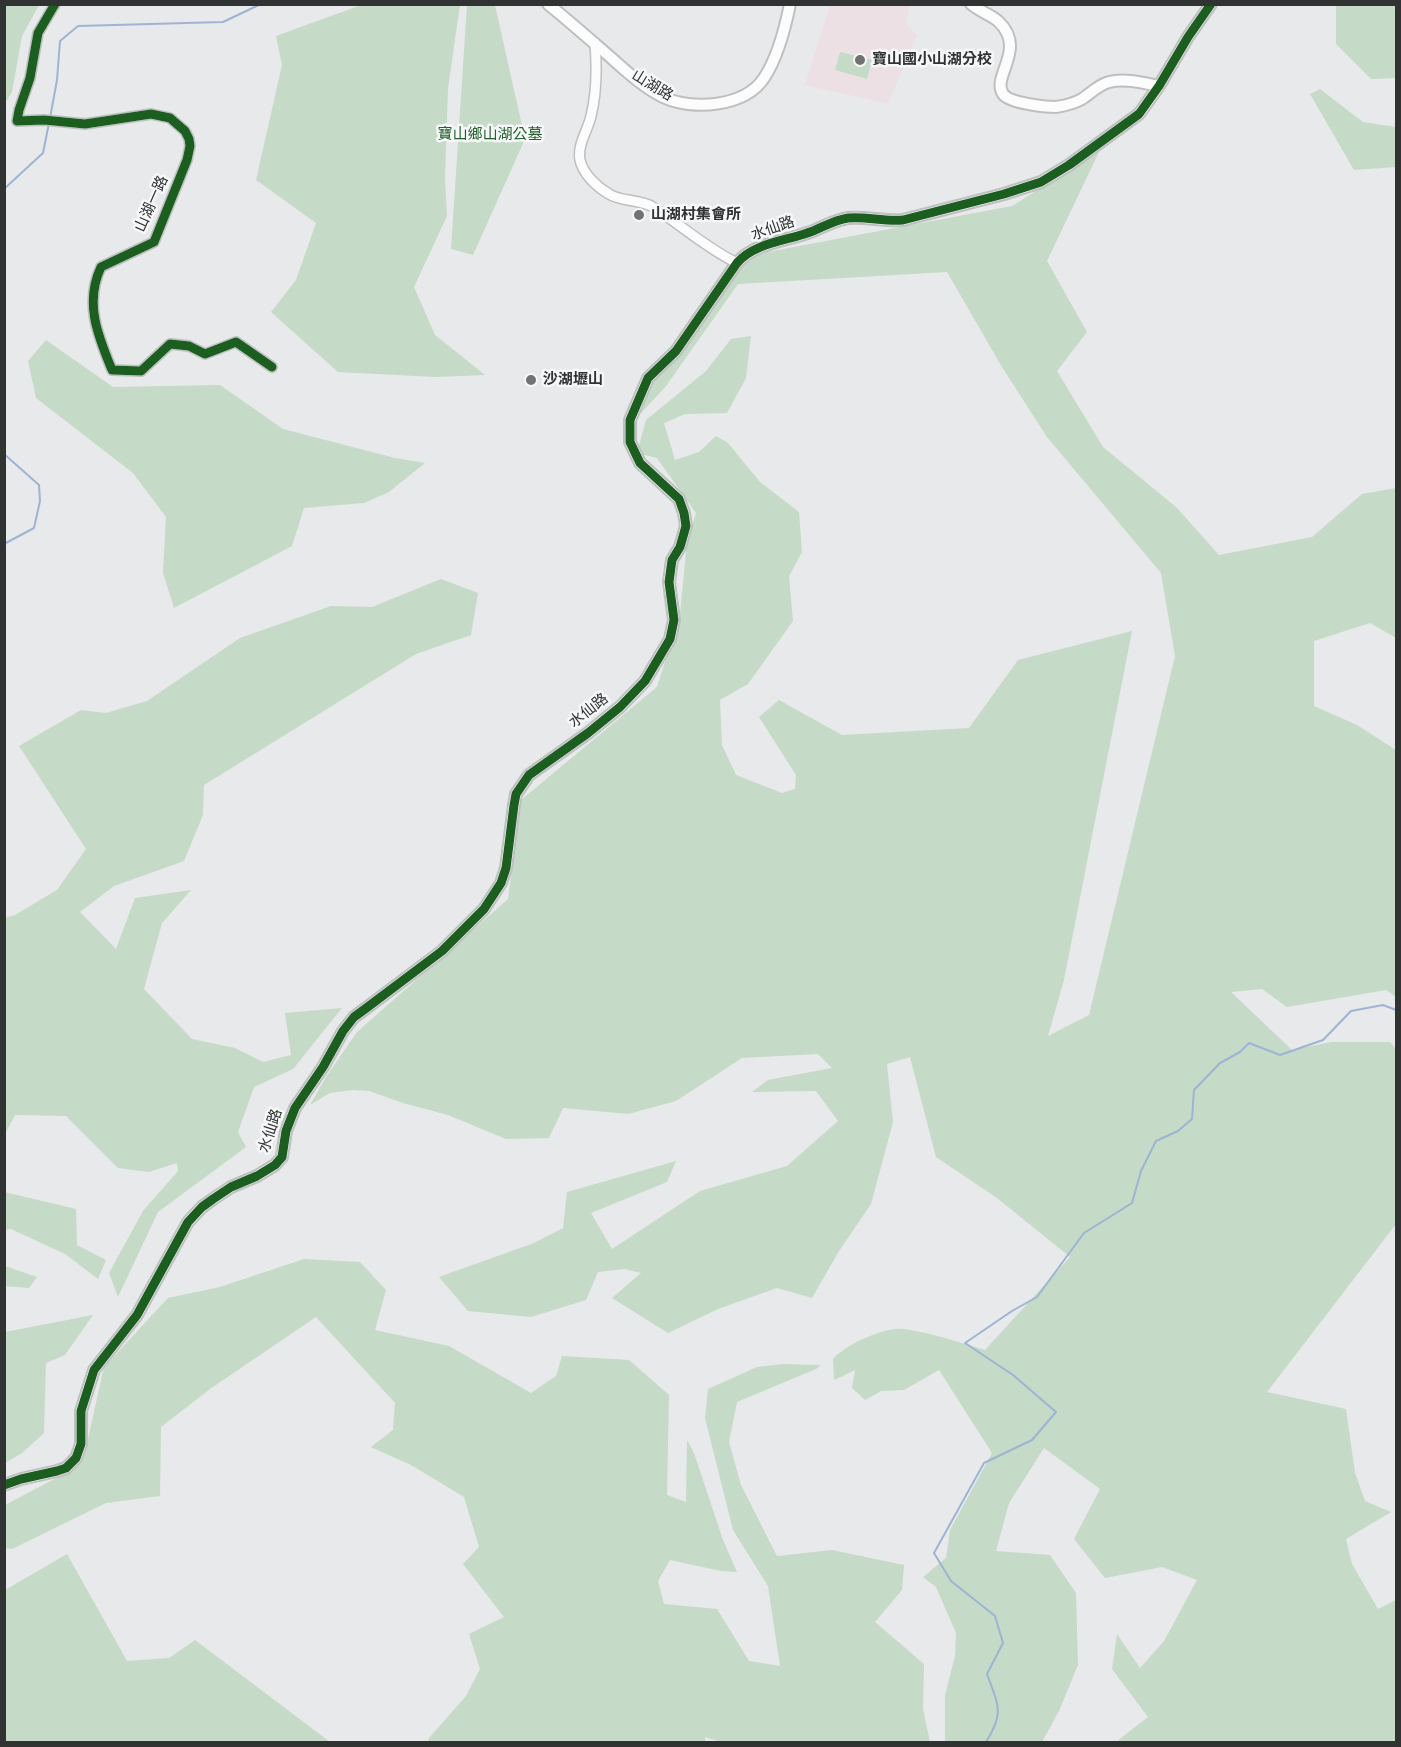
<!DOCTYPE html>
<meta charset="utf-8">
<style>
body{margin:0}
#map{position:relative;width:1401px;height:1747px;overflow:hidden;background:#e8e9ea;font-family:"DejaVu Sans",sans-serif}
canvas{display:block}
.frame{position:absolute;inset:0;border:6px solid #313232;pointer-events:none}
</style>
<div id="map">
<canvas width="1401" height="1747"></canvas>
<div class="frame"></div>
</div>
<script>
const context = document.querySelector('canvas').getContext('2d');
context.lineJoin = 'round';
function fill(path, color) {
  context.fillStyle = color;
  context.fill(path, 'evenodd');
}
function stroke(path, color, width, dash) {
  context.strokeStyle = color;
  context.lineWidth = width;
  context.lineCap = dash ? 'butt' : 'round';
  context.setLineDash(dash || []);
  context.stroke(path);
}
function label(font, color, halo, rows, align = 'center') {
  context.font = font + ' "DejaVu Sans","Noto Sans TC",sans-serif';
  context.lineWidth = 5;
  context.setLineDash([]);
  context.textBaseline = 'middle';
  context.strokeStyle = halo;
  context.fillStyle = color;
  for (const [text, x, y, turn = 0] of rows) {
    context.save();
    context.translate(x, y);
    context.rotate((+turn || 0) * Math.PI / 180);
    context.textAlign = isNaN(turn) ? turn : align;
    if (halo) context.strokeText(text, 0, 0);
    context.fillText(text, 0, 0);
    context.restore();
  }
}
const education = new Path2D(`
 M830,5h80l-4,19 11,11 -29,69 -83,-19z`);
const green = new Path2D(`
 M5,4l34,1 -17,31 -10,56 -7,11z
 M364,4l96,1 -12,83 -3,90 2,38 -33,71 21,48 50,40 -50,2 -97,-5 -67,-60 25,-32 20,-57 -60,-43 26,-115 -6,-29z
 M467,5h28l30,134 -52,116 -22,-6z
 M1334,5h62v73l-25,1 -35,-35v-38z
 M840,52l32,8 -5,19 -32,-9z
 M1320,89l43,33 33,5v40l-42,3 -44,-76z
 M1099,152l-52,109 40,71 -30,39 46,76 73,60 43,48 93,-18 50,-43 34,-6v150l-26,-15 -56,18v65l43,19 39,25v247l-10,-7 -99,17 -25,-18 -31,3 61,58 39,-8h59l6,7v175l-129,168 79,17 9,64 10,28 26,11 -45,27 6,25 26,45 18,-9v142h-280l32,-25 -36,-48 5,-35 23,34 24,-27 33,-61 -35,-13 -57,11 -31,-39 26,-50 -56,-41 -35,55 -13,48 54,4 26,38 2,72 -19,46 -17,31h-97v-47l10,-39 1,-23 -20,-46 -13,-10 23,-19 4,-28 42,-77 -53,-83 -35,20 -23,1 -16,9 -13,-12 3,-18 -21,10 -1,-21c12,-14 52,-33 71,-30 27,4 55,13 81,21l85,-93 -73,-59 -61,-41 -26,-100 -23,7 6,58 -22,82 -32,47 -27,47 -35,-10 -59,21 -50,24 -56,-35 29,-25 -17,-4 -26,3 -12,28 -55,17 -63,-6 -29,-34 95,-34 29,-15 4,-36 109,-31 -9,21 -76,31 21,36 88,-58 87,-25 51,-45 -22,-30 -64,1 16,-12 64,-12 -14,-14 -76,4 -66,43 -48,13 -65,-6 -14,30 -43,1 -58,-24 -45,-12 -34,-12 -16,-1 -23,3 -20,12 16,-28 31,-45 151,-133 13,-99 136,-113 23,-73 7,-72 9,-29 -39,-55 -20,-5 9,-33 60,-49 25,-32 20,-3 -5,42 -19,35 -42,1 -21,9 11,37 24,-8 17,-16 12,7 32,39 39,30 3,40 -13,24 4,45 -45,63 -28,16 2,45 14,30 46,18 13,-4 1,-14 -37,-58 20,-17 63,35 127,-7 49,-68 114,-29 -68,349 -16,56 41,-21 86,-359 -14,-83 -114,-136 -45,-70 -55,-95 -209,12 -72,102 -34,37 -7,-3 41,-64 80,-100 266,-50z
 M46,340l67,47 107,-2 63,44 112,29 30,5 -36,29 -25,11 -60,5 -12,38 -118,62 -11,-35 3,-56 -33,-44 -97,-75 -8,-37z
 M441,579l37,14 -7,42 -55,19 -212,131 -1,30 -19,46 -70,25 -34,26 36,37 19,-51 56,-8 -29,33 -18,66 48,50 43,9 28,14 28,-7 -6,-42 57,-5 -49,61 -39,18 -16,45 8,15 -88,65 -40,85 -9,-24 34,-62 35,-40 -1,-8 -28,9 -31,-4 -52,-52 -51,-1 -10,19v-216l10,-3 42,-25 29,-41 -67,-103 62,-36 25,3 41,-12 93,-63 91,-32 41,1z
 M4,1192l72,17 1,36 29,15 -8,19 -33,-25 -54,-25 -6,1z
 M304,1259l56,3 26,28 -11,40 74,16 82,47 25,-17 6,-20 67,4 40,35 -2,100 19,7 1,-62 7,13 29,87 14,32 -16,-1 -51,-11 -12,21 6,23 53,5 32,52 31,5 -12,-80 -35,-56 -28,-112 3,-29 49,-22 26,-3 38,1 -5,4 -79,33 -8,40 12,43 36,71 55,-6 72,15 -2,25 -27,32 49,42 -1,45 7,33h-209l-16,-5v5h-277l1,-4 37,-42 14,-27 -11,-35 35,-17 -41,-53 16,-17 -15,-50 -53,-32 -40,-18 22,-17 2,-27 -79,-86 -106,72 -49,38 -1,69 -54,7 -94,46 -7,-1v-43l61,-32 21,-30 17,-76 64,-69 52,-11z
 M4,1266h1l32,11 -8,11 -24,-2z
 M93,1315l-28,40 -19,8 -2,70 -22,20 -17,10v-131z
 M67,1554l60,107 42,-3 26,-18 135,102h-325v-152z`);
const stream = new Path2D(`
 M50,118l7,-38 3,-39 18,-15 145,-4 38,-18
 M4,189l39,-36 6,-30
 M4,454l35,31 1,16 -6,27 -30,16
 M986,1742c19,-30 12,-37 1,-68l16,-31 -8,-27 -44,-35 -17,-28 50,-90 48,-23 24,-28 -43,-37 -48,-32 47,-32 25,-14 47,-64 48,-30 9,-32 15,-30 22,-10 14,-12 2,-29 26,-27 20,-11 9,-9 31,12 43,-15 28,-29 32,-6 13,5`);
const minor = new Path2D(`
 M55,4l-17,29 -8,45 -11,32 -2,11 27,-1 41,4 66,-10 19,4 15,13 4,8 1,7 -3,14 -33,82 -53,25c-17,36 -3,69 11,103l29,1 29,-27 19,2 16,8 31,-12 36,25
 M595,43c2,25 2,49 -4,73 -3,14 -14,29 -11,44 3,14 17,27 29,34 12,8 31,5 44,13 28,18 53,41 84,56`);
const tertiary = new Path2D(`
 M548,4c16,13 31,26 46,39 22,18 43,41 69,54 29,14 82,10 101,-19 14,-21 21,-49 26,-74
 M971,4c8,7 20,11 27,17 30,28 -7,55 5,73 6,9 42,13 53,13 7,-1 19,-4 26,-8 9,-6 16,-14 27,-17 16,-4 35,1 50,4
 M4,1485l17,-6 36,-8 9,-3 10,-10 5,-14v-33l13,-41 43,-55 51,-93 14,-15 11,-8 18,-12 26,-11 18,-11 7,-8 4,-26 9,-23 28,-41 20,-36 11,-14 11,-8 77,-58 42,-42 17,-26 5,-15 8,-63 2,-11 13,-19 59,-42 32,-26 25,-26 25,-42 4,-19 -5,-38 3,-22 8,-13 6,-21 -2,-13 -5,-14 -39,-36 -10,-21v-22l18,-42 28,-27 61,-88c18,-21 51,-22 76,-32 12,-5 22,-11 35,-13 18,-2 36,4 55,2l101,-26 37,-12 28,-17 70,-51 20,-28 29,-49 23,-33`);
const cycleway = new Path2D(`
 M55,4l-17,29 -8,45 -11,32 -2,11 27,-1 41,4 66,-10 19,4 15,13 4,8 1,7 -3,14 -33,82 -53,25c-17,36 -3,69 11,103l29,1 29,-27 19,2 16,8 31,-12 36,25
 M4,1485l17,-6 36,-8 9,-3 10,-10 5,-14v-33l13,-41 43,-55 51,-93 14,-15 11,-8 18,-12 26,-11 18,-11 7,-8 4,-26 9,-23 28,-41 20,-36 11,-14 11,-8 77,-58 42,-42 17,-26 5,-15 8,-63 2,-11 13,-19 59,-42 32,-26 25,-26 25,-42 4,-19 -5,-38 3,-22 8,-13 6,-21 -2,-13 -5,-14 -39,-36 -10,-21v-22l18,-42 28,-27 61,-88c18,-21 51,-22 76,-32 12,-5 22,-11 35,-13 18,-2 36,4 55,2l101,-26 37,-12 28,-17 70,-51 20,-28 29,-49 23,-33`);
const markers = [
 [860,60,6,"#717272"],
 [639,215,6,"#717272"],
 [531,380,6,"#717272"]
];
const poiNames = [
 ["寶山國小山湖分校",872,60],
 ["山湖村集會所",651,215],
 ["沙湖壢山",543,380]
];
const streetNames = [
 ["山湖路",652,86,31],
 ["山湖一路",152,204,-66],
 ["水仙路",773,229,-19],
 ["水仙路",589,711,-38],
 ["水仙路",271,1131,-72]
];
const parkNames = [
 ["寶山鄉山湖公墓",490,135]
];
fill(education, '#ede0e4');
fill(green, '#c5dac7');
stroke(stream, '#9eb4d3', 2);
stroke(minor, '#bebfc0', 12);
stroke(tertiary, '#bebfc0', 14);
stroke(minor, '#fcfcfc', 9);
stroke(tertiary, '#fcfcfc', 10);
stroke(cycleway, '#1b5e20', 9);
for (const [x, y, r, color] of markers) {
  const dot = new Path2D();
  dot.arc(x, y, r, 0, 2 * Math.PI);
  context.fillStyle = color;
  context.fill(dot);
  stroke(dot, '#f5f7f8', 2);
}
label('bold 15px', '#313232', '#f5f7f8', poiNames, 'left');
label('15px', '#313232', '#f5f7f8', streetNames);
label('15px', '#25612e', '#f5f7f8', parkNames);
</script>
